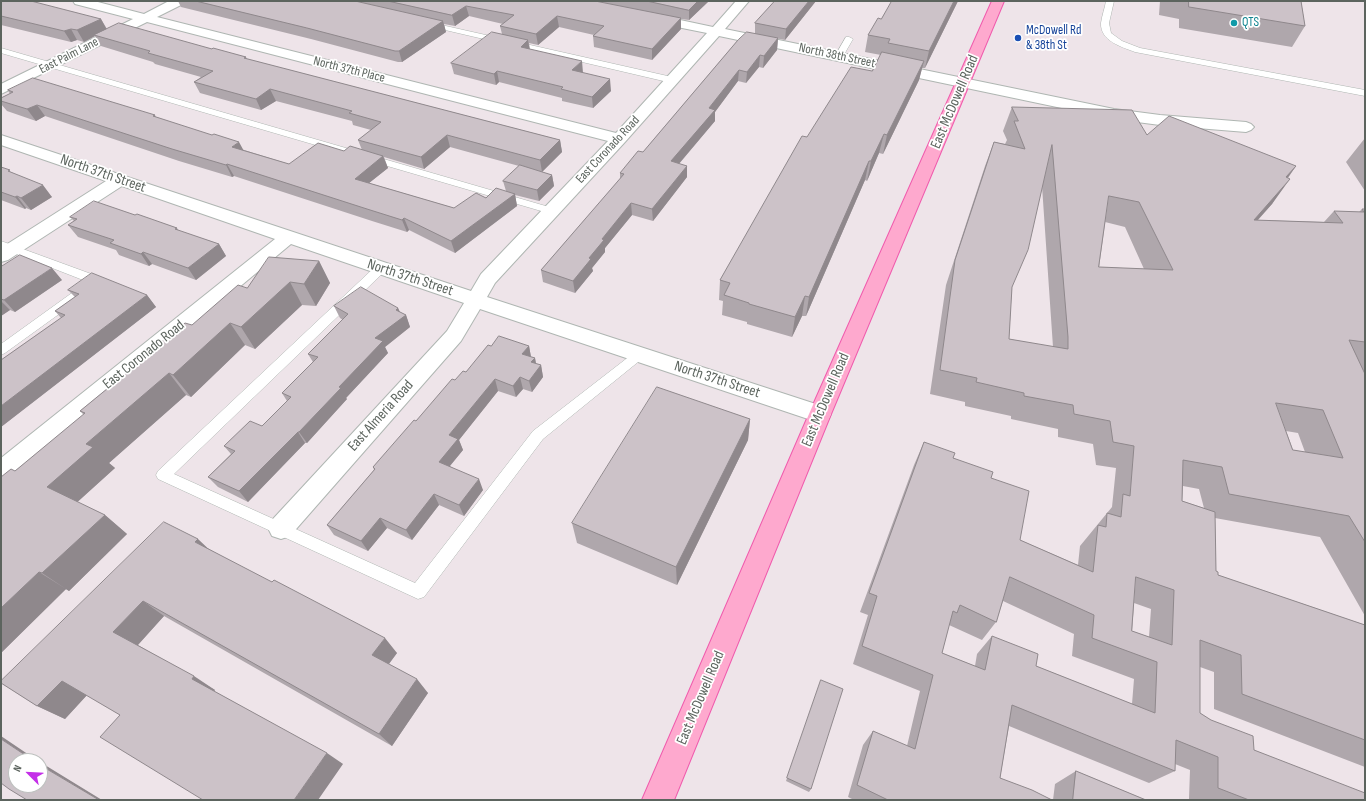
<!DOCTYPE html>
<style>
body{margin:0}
#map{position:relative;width:1366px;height:801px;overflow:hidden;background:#eee4e9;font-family:"Sofia Sans Condensed",sans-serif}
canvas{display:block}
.frame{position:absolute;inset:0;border:2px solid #5c645e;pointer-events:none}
.north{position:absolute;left:8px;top:753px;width:40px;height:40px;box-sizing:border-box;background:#fff;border:1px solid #bec1bf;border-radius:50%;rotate:294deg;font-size:11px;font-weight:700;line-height:16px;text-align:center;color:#5c645e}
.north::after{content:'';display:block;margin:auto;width:14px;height:18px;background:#c430e8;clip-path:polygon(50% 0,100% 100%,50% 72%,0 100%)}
</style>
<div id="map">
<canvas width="1366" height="801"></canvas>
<div class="frame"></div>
<div class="north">N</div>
</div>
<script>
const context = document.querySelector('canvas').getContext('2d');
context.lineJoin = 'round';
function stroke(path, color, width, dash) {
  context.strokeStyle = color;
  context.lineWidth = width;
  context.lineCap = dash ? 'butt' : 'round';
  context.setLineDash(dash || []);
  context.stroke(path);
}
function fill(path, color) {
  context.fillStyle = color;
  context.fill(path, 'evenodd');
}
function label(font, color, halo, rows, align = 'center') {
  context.font = font + ' "Sofia Sans Condensed",sans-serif';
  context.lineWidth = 3.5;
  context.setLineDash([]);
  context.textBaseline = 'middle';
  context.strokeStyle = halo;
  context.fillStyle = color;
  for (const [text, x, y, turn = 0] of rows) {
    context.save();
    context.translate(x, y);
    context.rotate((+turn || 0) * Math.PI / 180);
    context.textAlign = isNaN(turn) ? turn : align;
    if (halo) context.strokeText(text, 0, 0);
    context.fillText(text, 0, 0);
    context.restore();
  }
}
const service = new Path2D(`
 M1106,1h8l-5,22 2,10 11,8 18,7 225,42v6l-230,-44c-13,-5 -35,-11 -34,-29 1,-8 4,-15 5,-22z
 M425,22h3l244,55 4,3 -4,3 -244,-57 -4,-2z
 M846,37h3l4,2 -11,19h-6l-1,-2z
 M1,48l555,161 1,2 -1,2h-8l-547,-160z
 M1,241l93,34 2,3 -12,18 -79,57 -4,2v-11l75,-54 7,-10 -82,-32z
 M381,264l4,1 2,3 -2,3 -211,203 241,109 118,-152 102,-79 4,-2 4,2 2,3 -2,3 -100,81 -119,158 -6,2 -260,-120 -2,-4 2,-4 219,-206z`);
const minor = new Path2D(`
 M73,1h21l50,13 25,-13h16l-2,3 -26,13 459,116 91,-100 -60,-12 -1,-3 1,-3 5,-1 61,13 23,-26h13l-24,28 389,80 46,6 86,7 5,2 3,3 -3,3 -5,2 -86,-7 -46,-6 -395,-83 -94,106 -130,141 -8,14 341,111 3,6 -3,6 -8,3 -340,-114 -19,32 -171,195 -9,3 -9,-3 -4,-8 4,-8 175,-189 17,-28 -173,-59 -282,235 -8,3v-24l274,-219 -153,-53 -114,74 -7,2v-14l105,-67 -105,-36v-10l470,156 10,-17 127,-133 -461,-119 -146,72v-10l132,-65 -58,-15z`);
const primary = new Path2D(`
 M992,1h12l-173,413 -157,386h-32l167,-386z`);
const wall = new Path2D(`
 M1,1l100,18 6,10 105,20 34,8 1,2 313,81 2,12 -20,20 10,3 2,11 -15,15 -24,-6 2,11 -62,47 -46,-23 -2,2 -35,-11 -138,-45 -2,1 -53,-16 -134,-45 -9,5 -29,-10 -6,-7v-6l9,-4 -2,-4 147,25 1,2 88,33 45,14 55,-13 18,-1 -4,-10 13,-10 -18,-5 -1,-4 -76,-20 -15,9 -61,-17 -6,-11 7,-5 -46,-13 -2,-2 -52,-16 -6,-10 -11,6 -7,-2 -6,2 -70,-17zM450,147l69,19 -16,15 3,10 -52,17 -85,-25 19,-15 -4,-11 40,12z
 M178,1h531l-20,19 -8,-1v10l-29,31 -58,-13 -1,-11 1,-1 -35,-8 -21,18 -9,-2 1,6 53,24 28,18 -18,17 -31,-7v-3l-63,-16 -3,3 -42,-11 -3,-11 51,-29 -2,-8 3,-2 -34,-8 -14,10 -11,-2 2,8 -44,30h-4l-87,-23 -130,-32z
 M775,1h41l-31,39 -30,-6v-11z
 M958,1l-33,67h-3l-3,12 -36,74 -4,-1 -12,28 -2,-1 -59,136h-4l-10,21 -45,-13v-2l-25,-7 1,-14 -4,-1 1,-20 87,-143 65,-66 9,-16 -16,-3 3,-17 13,-16z
 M1160,1h141l4,25 -13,21 -113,-19v-9l-20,-4z
 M778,38l-1,12 -14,18 -4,-1 -13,16 -8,-2 -23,31v9l-36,43 8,2v11l-34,44 -21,-6 -27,33v4l-13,16 1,3 -18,22 -32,-11 -2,-12 79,-91v-6l23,-21 95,-112z
 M1012,107l284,59 -8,12 -16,26 -14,16 66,2 10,-11 25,1 3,-3h3v161h-2l2,4v242l-45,-79 -105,-19 1,53 2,4 147,50v142l-151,-58v-37l-14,-5v46l54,37 111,50h-174l-2,-1 1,-29 -15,-6v7l-26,12 -140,-57 -9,52 52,22h-198l-6,-3 15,-52 10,-14 34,15 13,-55 -67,-27 15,-49 -8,-3 54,-147 10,-23 67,36 29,62 58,25 2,-19 32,-39 4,-39 -20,-3 -3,-21 -35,-7v-8l-47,-10v-3l-46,-10v-4l-35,-8 16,-109 39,-119 9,-24 11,2 2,-4 -4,-9zM1042,186l11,161 -44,-8 3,-52zM1105,222l20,5 19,42 -45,-2zM1286,431l12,2 7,19 -12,-2zM1183,486l16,3 5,19 -22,-7zM1003,601l71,33 -2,22 62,23 -2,25 -96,-38 -44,-30 -15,18 -2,12 -33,-13 7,-28 33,15 14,-18zM1134,603l17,6 -2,28 -17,-6z
 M1365,138v53l-19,-29z
 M1,167l12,6 39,24 -21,13 -5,-2 -1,1 -24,-9z
 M135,215l42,13 2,3 40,13 7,12 -30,24 -44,-16 -3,2 -30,-11 -3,-5 -38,-13 -10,-12 6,-4 -4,-4z
 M319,261l11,22 -14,23 -14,-1 -47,44 -10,-4 -54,52 -5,-2 -77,68 6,5 -38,34 28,13 22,19 -58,57 -3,-2 -65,64v-176l14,-6 69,-56 -4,-4 60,-49 -1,-2 53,-35z
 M1,267l61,13 -47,32 -5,-2 -9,6z
 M68,290l79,5 9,12 -155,120v-67l60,-42 -6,-7 20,-14z
 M334,306l64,2 2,4 6,3 4,12 -25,20 3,6 -42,45 1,1 -40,44h-2l-57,59 -30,-15 -10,-10 23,-23 -7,-8 38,-20 25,-25 -5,-8 31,-31 -5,-8 35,-34 -3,-2z
 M491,346h38l2,11 4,1 1,6 5,1 2,12 -11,15 -9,-3 -7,8 -18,-6 -39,49 4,10 -13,16 33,24 -19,26 -25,-11 -27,35 -25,-12 -19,23 -34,-16 -7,-10 47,-55 -1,-3 43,-46 39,-41 11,-8z
 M750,419l-2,21 -71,145 -100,-42 -5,-20z
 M207,548l190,105 -8,11 39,29 -36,53 -228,-130 -26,29 77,45 -1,1 129,73 -223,-49 -33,-20 -22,24 -28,-13 -36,-23z
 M821,680l-10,109 -2,3 -23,-11z
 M1076,771l70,29h-93l2,-16z`);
const shadedWall = new Path2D(`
 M698,1h11l-20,19v-10z
 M809,1h7l-31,39 1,-11z
 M954,1h4l-33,67 4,-17z
 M466,6l3,10 -14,10 -3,-11z
 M557,16l2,11 -21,18 -2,-11z
 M681,18v11l-29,31v-11z
 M101,19l6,11 -13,5 1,1 -11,6 -7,-12z
 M443,21l3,11 -44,30 -3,-11z
 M71,29l6,11 -6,2 -7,-11z
 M778,38l-1,12 -14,18 1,-12z
 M528,40l2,12 -9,-5z
 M760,55l-1,12 -13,16 1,-11z
 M582,61l1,12 -10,9 -1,-12z
 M924,61l-5,19 -36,74 4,-19z
 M739,70l-1,11 -23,31v9l-44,52v-12l38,-53z
 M497,71l2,11 -3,3 -2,-11z
 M610,79l1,12 -18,17 -1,-11z
 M270,89l6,12 -15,9 -5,-11z
 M37,105l8,11 -9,5 -9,-12z
 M884,134l-5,19 -12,28 4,-20z
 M447,135l3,12 -26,22 -3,-12z
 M560,140l2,12 -20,20 -2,-12z
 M239,142l6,11 -13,-6z
 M383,156l5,12 -29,23 -4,-12z
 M869,161l-4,19 -59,136 3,-19z
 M227,164l7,12 -2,1 -6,-12z
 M687,166v11l-34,44 -1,-12z
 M1296,166l-18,25 8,-14z
 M552,175l2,11 -15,15 -2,-11z
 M1290,179l-18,25 -36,40 18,-24z
 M43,185l9,12 -21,13 -10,-12z
 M515,194l2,12 -62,47 -4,-12z
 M17,196l9,12 -1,1 -10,-12z
 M631,203l1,12 -27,33v4l-13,16 1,3 -18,22 -2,-12 29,-42z
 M404,218l5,12 -2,2 -5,-12z
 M219,244l7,12 -30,24 -8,-12z
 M143,252l9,12 -3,2 -8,-12z
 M319,261l11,22 -14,23 -12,-22z
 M52,268l10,12 -47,32 -11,-12z
 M290,282l12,23 -47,44 -14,-22z
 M147,295l9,12 -155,120v-21z
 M805,296l-3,20 -10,21 3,-20z
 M1,301l9,9 -9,6z
 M398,308l4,9 4,-2 4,12 -25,20 3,6 -42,45 1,1 -40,44 -8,-11 40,-45 36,-49 21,-28z
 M230,323l15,22 -54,52 -18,-22z
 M529,346l2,11 -9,-3z
 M535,358l2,12 -6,-8z
 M541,365l2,12 -11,15 -3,-11z
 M169,373l17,22 -77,68 6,5 -43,39 -25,-20 39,-43z
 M520,377l3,12 -7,8 -3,-11z
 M495,379l3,12 -39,49 4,10 -19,23 -5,-11 10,-27z
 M750,419l-2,21 -71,145 -1,-18z
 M298,432l7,11 -57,59 -9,-11z
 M479,479l4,11 -19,26 -5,-11z
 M434,494l5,11 -27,35 -6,-10z
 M105,515l22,19 -58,57 -27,-18z
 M380,518l7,10 -19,23 -7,-10z
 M198,539l18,17 -21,-14z
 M39,572l27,17 -65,64v-45z
 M143,601l21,15 -28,31 -23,-15z
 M385,638l12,15 -12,16 -13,-14z
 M194,676l21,14 -2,3 -21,-14z
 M417,679l11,14 -36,53 -13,-12z
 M62,681l26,13 -23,25 -28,-13z
 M1,736l37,25h-4l-33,-22z
 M327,753l16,11 -25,36h-24z
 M40,762l62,38h-3l-59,-35z`);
const building = new Path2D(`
 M1,1h30l70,18 -24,11 -6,-1 -7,2 -63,-15z
 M196,1h159l88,20 -44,30h-4l-88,-23z
 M388,1h207l86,17 -29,31 -59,-13 11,-10 -47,-10 -21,18 -36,-8 14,-11 -48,-9 -14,9z
 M647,1h51l-9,9z
 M775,1h34l-23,28 -31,-6z
 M892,1h62l-25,50 -41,-8 2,-4 -22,-4 10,-17 3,1z
 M1189,1h112l4,25 -116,-19z
 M119,23l93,26 1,-1 33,9 -2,1 316,82 -20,20 -93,-25 -26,22 -63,-17 23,-18 -32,-9 3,-2 -82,-22 -14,10 -62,-17 19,-11 -65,-18 2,-2 -56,-16z
 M492,32l36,8 -7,7 61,14 -10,9 38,9 -18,18 -31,-8 2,-2 -66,-16 -3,3 -43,-11z
 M747,32l31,6 -14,18 -4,-1 -13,17 -8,-2 -30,38 6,2 -44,51 16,5 -35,43 -21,-6 -29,36 2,1 -15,18 2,1 -18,22 -32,-11 83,-96 -4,-1 18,-22 5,1 95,-112z
 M882,52l42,9 -37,74 -3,-1 -13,27h-2l-60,136 -4,-1 -10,21 -46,-13v-1l-25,-8 6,-12 -10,-3 82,-144 5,1 44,-70 21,4z
 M33,78l122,37 -2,1 59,19 2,-1 25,8 -7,5 57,17 29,-21 26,8 6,-5 33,10 -28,23 99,29 22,-15 10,5 10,-10 19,6 -64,47 -47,-23 -2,2 -35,-11 -140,-45 -1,1 -54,-16 -135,-44 -10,4 -26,-8v-3l12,-6 -5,-2z
 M1012,107l120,3 15,25 22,-19 127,50 -10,11 4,2 -36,41 89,3 -9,-12 30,1 -2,-3h3v133l-16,-2 16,34v168l-16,-26 -120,-22 -7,-27 -39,-7 -1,41 33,11 1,59 2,1v3l147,50v115l-123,-46 -1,-39 -41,-15v73l11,7 42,16 1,14 111,43v7h-116l-31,-12v-31l-42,-17 -1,31 -163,-66 -12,73 32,12 20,10h-164l-31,-15 16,-54 42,18 18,-74 -71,-29 15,-50 -8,-3 55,-151 31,11 -2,5 40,14 -2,6 38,13 -9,49 73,32 5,-47 8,2 1,-14 14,4 2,-23 7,2 4,-50 -21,-4 -3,-21 -36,-7 -1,-9 -49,-9v-3l-48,-11 1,-4 -37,-8 15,-110 39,-118 31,7 -11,-28h4zM1052,145l16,192v12l-59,-10 3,-52 16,-37zM1109,196l30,6 34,68 -74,-3zM1276,403l47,7 20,48 -50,-8zM1010,577l84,38 -2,23 65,24 -2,51 -119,-47 2,-12 -46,-18 -7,34 -43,-17 11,-42 4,2 3,-8 36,17zM1136,577l38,13 -2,55 -40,-14z
 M520,165l32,10 -15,15 -34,-9z
 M1,167l9,3 -2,1 35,14 -22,13 -4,-2 -2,1 -14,-5z
 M94,201l41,14 2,-1 40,14 -2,1 44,15 -31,24 -45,-16 -2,2 -31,-11 4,-3 -46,-15 9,-6 -7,-2z
 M20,255l32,13 -48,32 -3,-1v-32z
 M269,257l50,4 -15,23 -14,-2 -49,45 -11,-4 -57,52 -4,-2 -83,71 7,3 -46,40 58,28 -63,58 -3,-1 -38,36v-131l10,-8 4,2 70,-58 -5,-2 61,-50 -2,-1 46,-37 7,2 46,-40 9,3z
 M92,273l55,22 -146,111v-46l64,-45 -10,-4 24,-17 -11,-4z
 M361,287l37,21 -2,2 10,5 -31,23 8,3 -44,46 2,1 -42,44h-1l-59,59 -31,-14 27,-26 -11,-5 26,-25 12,5 29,-29 -9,-4 36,-36 -10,-3 40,-40 -14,-8z
 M499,336l30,10 -7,8 13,4 -4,4 10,3 -12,16 -9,-4 -7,9 -18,-7 -46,56 9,4 -19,23 40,17 -20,26 -25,-11 -28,36 -26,-12 -19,23 -34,-16 48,-56 -2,-2 41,-47 2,1 36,-42 3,1 8,-9 3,1 22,-27 3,1z
 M657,387l93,32 -74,148 -104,-44z
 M164,522l34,17 -3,3 77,40 2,-2 111,58 -13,17 45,24 -38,55 -236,-133 -30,31 81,44 -2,3 135,74 -33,47h-91l-103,-63 20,-22 -58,-34 -25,25 -36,-23v-2z
 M821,680l22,9 -32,100 -24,-11z
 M1,739l33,22h-18v24h24v-20l59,35h-72l-18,-11 -8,-6z
 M1076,771l70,29h-73z`);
const markers = [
 [1234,23,4,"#0f9aa8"],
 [1018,38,4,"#1a4fb4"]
];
const farCulturenames = [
 ["QTS",1242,23]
];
const farTransitnames = [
 ["McDowell Rd",1026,31],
 ["& 38th St",1026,46]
];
const farStreetnames = [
 ["East Palm Lane",69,56,-27],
 ["North 38th Street",837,56,12],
 ["North 37th Place",349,70,14],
 ["East Coronado Road",608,150,-47]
];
const streetNames = [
 ["East McDowell Road",955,102,-67],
 ["North 37th Street",103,174,19],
 ["North 37th Street",410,278,18],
 ["East Coronado Road",144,355,-39],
 ["North 37th Street",717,380,18],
 ["East McDowell Road",826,400,-67],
 ["East Almeria Road",381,416,-48],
 ["East McDowell Road",701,698,-67]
];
stroke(service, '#afb6b2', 1);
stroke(minor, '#afb6b2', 2);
stroke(primary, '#f05bad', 2);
fill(service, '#fff');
fill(minor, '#fff');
fill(primary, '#fea9ce');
fill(wall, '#afa7ac');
fill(shadedWall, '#8f888c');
fill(building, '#ccc2c8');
stroke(building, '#8f888c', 1);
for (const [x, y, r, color] of markers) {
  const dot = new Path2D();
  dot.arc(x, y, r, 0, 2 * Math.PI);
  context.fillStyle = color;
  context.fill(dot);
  stroke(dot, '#fff', 1.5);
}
label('13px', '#0d838f', '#fff', farCulturenames, 'left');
label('13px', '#164399', '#fff', farTransitnames, 'left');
label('13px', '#5c645e', '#fff', farStreetnames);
label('15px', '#5c645e', '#fff', streetNames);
</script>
